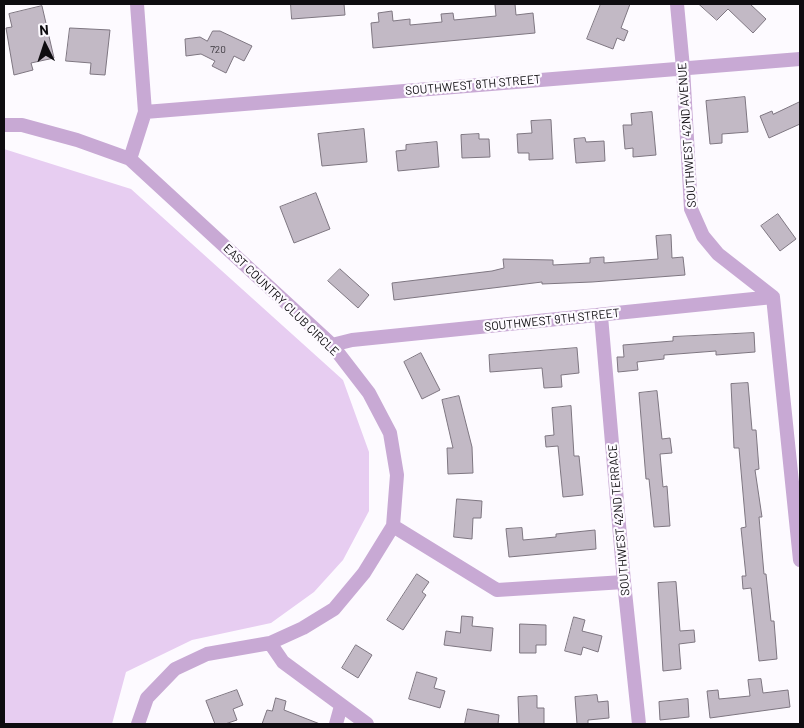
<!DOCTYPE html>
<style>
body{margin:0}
#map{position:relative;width:804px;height:728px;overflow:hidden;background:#fdfaff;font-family:Barlow,sans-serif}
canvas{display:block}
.frame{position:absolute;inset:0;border:5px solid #0e0c10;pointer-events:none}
.north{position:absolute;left:20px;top:20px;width:50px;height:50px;-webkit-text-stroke:4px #fdfaff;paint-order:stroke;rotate:356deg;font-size:14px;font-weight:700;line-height:20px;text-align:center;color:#0e0c10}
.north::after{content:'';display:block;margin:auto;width:18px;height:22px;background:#0e0c10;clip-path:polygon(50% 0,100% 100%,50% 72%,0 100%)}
</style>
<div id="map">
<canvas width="804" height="728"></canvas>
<div class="frame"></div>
<div class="north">N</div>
</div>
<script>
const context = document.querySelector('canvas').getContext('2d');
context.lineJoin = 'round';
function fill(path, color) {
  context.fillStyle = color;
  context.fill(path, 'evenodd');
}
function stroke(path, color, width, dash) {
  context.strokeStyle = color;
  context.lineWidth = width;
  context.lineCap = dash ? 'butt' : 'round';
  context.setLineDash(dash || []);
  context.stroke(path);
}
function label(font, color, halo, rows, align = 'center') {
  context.font = font + ' Barlow,sans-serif';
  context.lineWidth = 4.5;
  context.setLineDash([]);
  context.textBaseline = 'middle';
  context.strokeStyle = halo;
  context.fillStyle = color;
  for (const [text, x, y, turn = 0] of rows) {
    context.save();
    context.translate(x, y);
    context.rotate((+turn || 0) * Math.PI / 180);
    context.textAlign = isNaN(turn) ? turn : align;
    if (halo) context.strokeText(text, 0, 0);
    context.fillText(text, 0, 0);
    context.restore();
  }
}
const green = new Path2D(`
 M4,149l127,40 212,191 26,72v59l-26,49 -29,32 -43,31 -79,17 -66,32 -14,52h-108z`);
const building = new Path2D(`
 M291,4h53l1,11 -53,4z
 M504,4h11l1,11 17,-2 2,20 -162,15 -2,-25 8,-1 -1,-9 14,-2 1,10 17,-2v6l32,-3 -1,-8 12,-1 1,7 42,-4 -1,-11z
 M601,4h29l-9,24 7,3 -4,10 -7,-3 -4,11 -26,-10z
 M699,4h51l16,15 -13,14 -25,-24 -11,11z
 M42,6l12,52 -23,5 2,7 -19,5 -8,-47 6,-1 -3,-13z
 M70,28l40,2 -5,45 -15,-1 1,-11 -25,-2z
 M213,31h7l32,15 -8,15 -10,-5 -8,17 -14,-7 3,-5 -14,-7 -15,2 -1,-17 15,-2 7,4z
 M745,97l3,35 -26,2v9l-12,1 -4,-43z
 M800,102v22l-31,14 -9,-22 12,-5 1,3z
 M652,112l4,43 -23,2v-9l-8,1 -2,-24h9l-1,-11z
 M551,120l2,39 -24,1v-7h-11l-1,-19 15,-1 -1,-12z
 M364,129l3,33 -45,4 -4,-32z
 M479,134v5h10l1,18 -28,1 -1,-23z
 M585,138l1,4 18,-1 1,20 -29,2 -2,-24z
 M437,142l2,25 -41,4 -2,-20 10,-1v-5z
 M316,193l14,36 -36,14 -14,-36z
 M778,214l18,25 -16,12 -19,-25z
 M671,235l1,23 11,-1 2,18 -93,7 -50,2v-2l-148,18 -2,-17 100,-12 12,-3 -1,-9 50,1v5l37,-2v-5l14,-1v6l54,-4 -2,-23z
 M340,269l29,26 -11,13 -30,-27z
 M754,333l1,19 -39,3v-4l-52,4v4l-27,3 1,8 -20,2 -1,-15h7l-1,-12 50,-4v-4z
 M577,348l2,25 -18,2 1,12 -18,1 -2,-20 -52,4 -1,-17z
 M421,353l19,37 -18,9 -18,-37z
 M748,383l4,47h4l3,39 -4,1 7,47h-3l5,57h2l5,47h3l3,38 -18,2 -8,-73 -8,1 -1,-13h4l-5,-48 5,-1 -7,-79h-5l-3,-64z
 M657,391l5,48 8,-1 2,15 -12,1 3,33 4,-1 3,40 -16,1 -5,-48h-3l-7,-86z
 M459,396l13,51 1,26 -25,1 -1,-26h6l-11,-48z
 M571,406l3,50h5l4,39 -20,2 -5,-51 -12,1 -1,-11 9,-1 -2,-27z
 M457,499l25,2 -1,17h-8l-1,21 -18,-2z
 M522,528l1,12 33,-3v-3l39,-4 1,19 -87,8 -3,-28z
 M417,574l12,8 -7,10 4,3 -23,35 -16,-10z
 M676,582l4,49 14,-1 1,12 -16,2 2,25 -18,2 -5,-88z
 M462,616l11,1 -1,9 21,2 -2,23 -47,-6 2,-14 14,2z
 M574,617l11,3 -3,11 20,5 -4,16 -15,-5 -2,8 -16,-4z
 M520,624l26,1v20h-10v8h-16z
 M356,645l16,10 -14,23 -16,-10z
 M417,672l20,6 -3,10 11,3 -5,17 -31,-9z
 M761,679l2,14 25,-3 2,17 -80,11 -3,-27 11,-1 1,9 31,-3 -2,-16z
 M237,690l6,15 -10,4 4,11 -12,4h-10l-9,-23z
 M597,695l1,7 10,-1 1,17 -21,2v4h-11l-2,-27z
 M537,696v12h7v16h-25l-1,-27z
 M276,698l10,3 -2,9 36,14h-58l5,-14 5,1z
 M688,699l1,18 -29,3 -1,-18z
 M468,709l31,6 -1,9h-33z`);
const minor = new Path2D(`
 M677,4l6,64 8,141 12,27 15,18 55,43 27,263
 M145,112l655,-53
 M4,125h18l55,15 53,19 202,186 37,48 21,40 7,42 -4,51 -29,47 -30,36 -31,19 -33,15 -63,11 -32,15 -28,29 -9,26
 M130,159l15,-47 -8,-108
 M601,316l23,266 15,142
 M332,345l20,-5 421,-43
 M393,526l104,64 127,-8
 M270,643l13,19 84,62
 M336,724l5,-18`);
const numberNames = [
 ["720",218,50]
];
const streetNames = [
 ["SOUTHWEST 8TH STREET",473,85,-5],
 ["SOUTHWEST 42ND AVENUE",687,135,-94],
 ["EAST COUNTRY CLUB CIRCLE",281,300,44],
 ["SOUTHWEST 9TH STREET",552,320,-6],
 ["SOUTHWEST 42ND TERRACE",619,520,-95]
];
fill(green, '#e7cdf1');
fill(building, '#c2b9c5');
stroke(building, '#7e7681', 1);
stroke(minor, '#c8a9d4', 14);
label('10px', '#3b373d', null, numberNames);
label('12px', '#0e0c10', '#fdfaff', streetNames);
</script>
